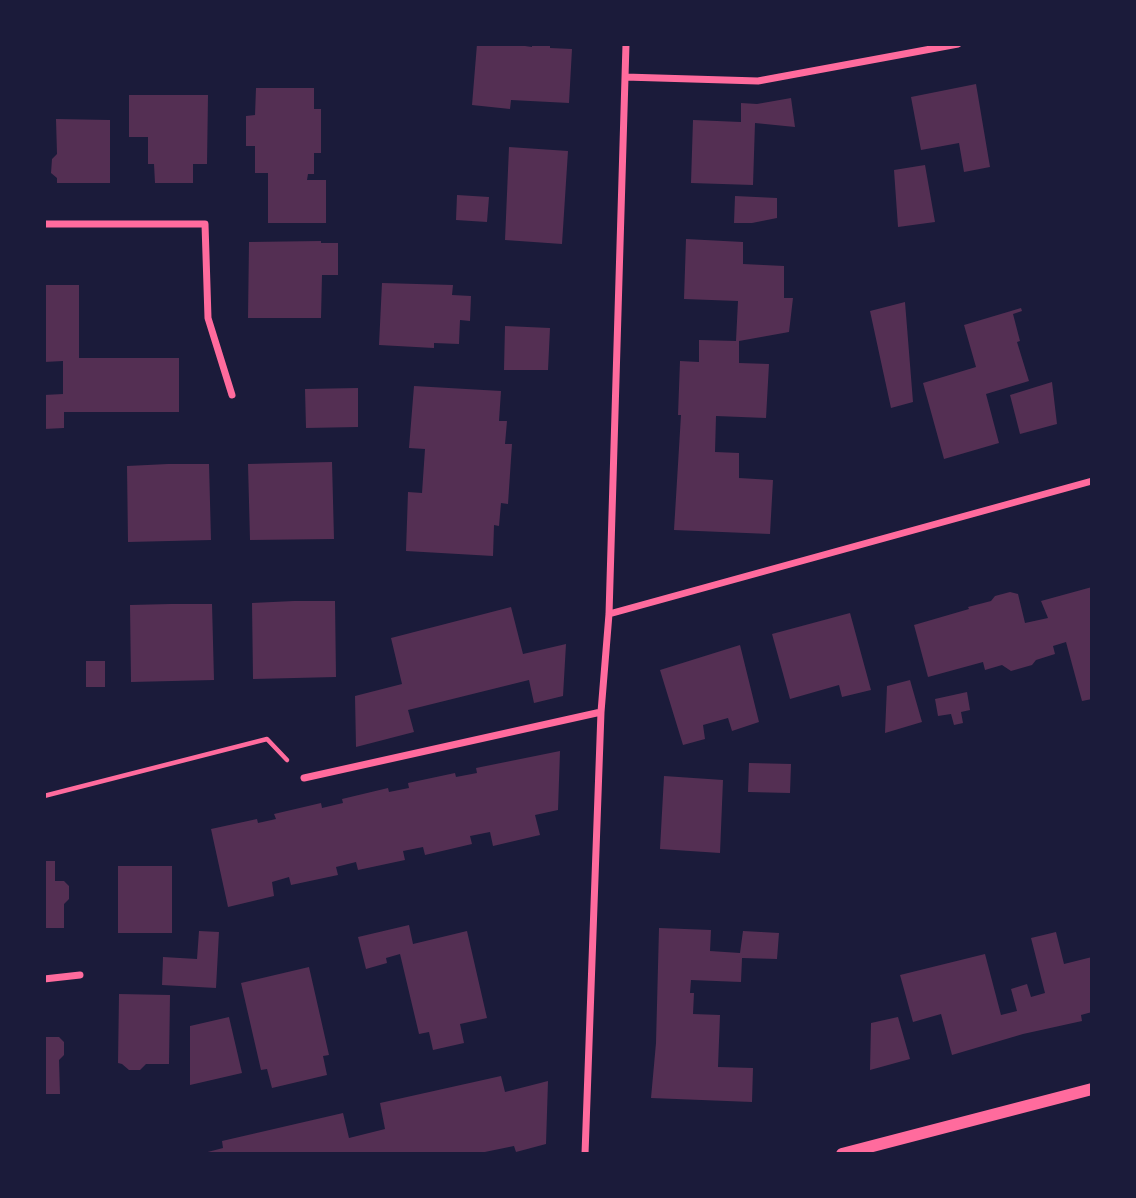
<!DOCTYPE html>
<style>
body{margin:0}
#map{position:relative;width:1136px;height:1198px;overflow:hidden;background:#1b1b3a;font-family:Arial,sans-serif}
canvas{display:block}
.frame{position:absolute;inset:0;border:46px solid #1b1b3a;pointer-events:none}
</style>
<div id="map">
<canvas width="1136" height="1198"></canvas>
<div class="frame"></div>
</div>
<script>
const context = document.querySelector('canvas').getContext('2d');
context.lineJoin = 'round';
function fill(path, color) {
  context.fillStyle = color;
  context.fill(path, 'evenodd');
}
function stroke(path, color, width, dash) {
  context.strokeStyle = color;
  context.lineWidth = width;
  context.lineCap = dash ? 'butt' : 'round';
  context.setLineDash(dash || []);
  context.stroke(path);
}
const building = new Path2D(`
 M477,44h34l21,3v-3h18v4l22,1 -3,54 -58,-3 -1,9 -38,-4z
 M976,84l14,83 -26,5 -5,-29 -38,7 -10,-53z
 M256,88h58v21h7v44h-7v21h-6l-1,6h19v43h-58v-50h-13v-27h-9v-30l9,-1z
 M129,95h79l-1,69h-14v19h-38l-1,-19h-6v-27h-19z
 M791,98l4,29 -40,-4 -2,62 -62,-2 2,-63 48,2v-19l16,1z
 M56,119l54,1v63h-53v-5l-6,-5 1,-14 5,-5z
 M509,147l59,4 -6,93 -57,-4z
 M925,165l10,57 -37,5 -4,-57z
 M457,195l32,2 -2,25 -31,-2z
 M735,196l42,2v20l-25,5h-18z
 M686,239l57,3v22l41,2v32h9l-4,34 -50,9v22l30,1 -3,54 -50,-2 -1,36 24,1v25l34,2 -3,54 -96,-4 7,-115h-3l2,-54 19,1v-22l37,1 2,-40 -54,-2z
 M321,241v2h17v32h-16l-1,43h-73l1,-76z
 M382,283l71,2 -1,10 19,1 -1,25 -10,-1 -1,24 -25,-1v5l-55,-3z
 M44,285h35v73h100v54h-115v16l-20,1v-34l19,-1v-33l-19,1z
 M905,302l8,100 -22,6 -21,-97z
 M1021,308l1,3 -9,3 7,27 -3,1 12,39 -43,13 13,49 -55,16 -21,-76 53,-16 -12,-42z
 M505,326l45,2 -2,42h-44z
 M1052,382l5,42 -37,10 -10,-39z
 M414,386l87,5 -2,30h8l-2,23h7l-4,60 -7,-1 -2,23 -5,-1 -1,31 -87,-5 2,-59 14,1 3,-44 -16,-1z
 M358,388v39l-52,1 -1,-39z
 M332,462l2,77 -84,1 -2,-76z
 M168,464h41l2,76 -83,2 -1,-76z
 M1092,587v112l-10,2 -16,-59 -13,4 2,8 -19,6 -4,5 -21,6 -9,-6 -17,5 -2,-8 -55,15 -14,-52 55,-16 -1,-2 23,-6 4,-5 15,-4 8,2 7,29 23,-5 -7,-17z
 M294,601h41l1,76 -83,2 -1,-76z
 M171,604h41l2,76 -83,2 -1,-77z
 M511,607l12,47 43,-10 -3,52 -29,7 -5,-23 -121,30 6,22 -58,15 -1,-51 47,-12 -11,-46z
 M850,613l21,77 -29,7 -3,-12 -49,14 -18,-65z
 M740,645l19,77 -27,9 -4,-13 -25,7 2,14 -22,6 -23,-75z
 M86,661h19v26h-19z
 M910,680l12,42 -37,11 2,-47z
 M967,692l3,18 -9,2 2,11 -9,2 -3,-11 -13,2 -3,-17z
 M560,751l-2,59 -23,5 5,20 -47,11 -3,-14 -20,4 2,8 -47,11 -2,-8 -20,4 2,9 -47,10 -2,-8 -20,5 2,8 -47,10 -2,-8 -17,5 2,14 -46,11 -17,-78 46,-10 1,4 18,-4 -2,-5 47,-11 1,5 21,-5 -1,-4 46,-11 1,4 20,-4 -1,-5 47,-10 1,4 21,-4 -1,-5z
 M749,763l42,1 -1,29 -42,-1z
 M664,776l59,4 -3,73 -60,-4z
 M44,861h11v20h9l5,5v13l-5,5v24h-20z
 M118,866h54v67h-54z
 M409,925l4,19 54,-13 20,87 -27,6 4,19 -31,7 -4,-18 -10,2 -19,-80 -14,4 1,5 -21,6 -8,-32z
 M659,928l52,2 -1,21 30,2 3,-22 36,2 -2,26 -35,-1 -1,24 -50,-2 -1,13h4l-1,21 27,1 -2,52 35,1 -1,34 -101,-4 5,-55z
 M199,931l20,1 -3,56 -54,-3 1,-28 34,2z
 M1056,932l8,32 28,-7v55l-11,3 1,6 -59,13 -71,21 -11,-41 -28,8 -13,-47 85,-21 16,61 16,-4 -6,-22 16,-5 4,13 14,-4 -14,-55z
 M309,967l20,88 -6,1 4,19 -55,13 -5,-19 -6,1 -20,-87z
 M119,994l51,1 -1,69h-23l-6,6h-11l-7,-6 -4,-1z
 M229,1017l13,56 -52,12v-59z
 M898,1017l12,42 -40,11 1,-47z
 M44,1037h15l5,5v13l-5,5 1,34h-16z
 M501,1076l4,16 43,-11 -2,63 -30,8 -2,-6 -39,8h-275l23,-6 -1,-7 121,-28 6,25 36,-9 -5,-26z`);
const path = new Path2D(`
 M44,796l223,-57 20,21`);
const minor = new Path2D(`
 M625,77l133,4 200,-37
 M44,224h161l3,94 24,77
 M609,614l483,-133
 M304,778l297,-66
 M44,979l36,-4
 M585,1154l16,-442 8,-98 17,-570`);
const tertiary = new Path2D(`
 M842,1154l250,-65`);
fill(building, '#542f53');
stroke(path, '#ff6b9d', 4.5);
stroke(minor, '#ff6b9d', 7);
stroke(tertiary, '#ff6b9d', 12);
</script>
